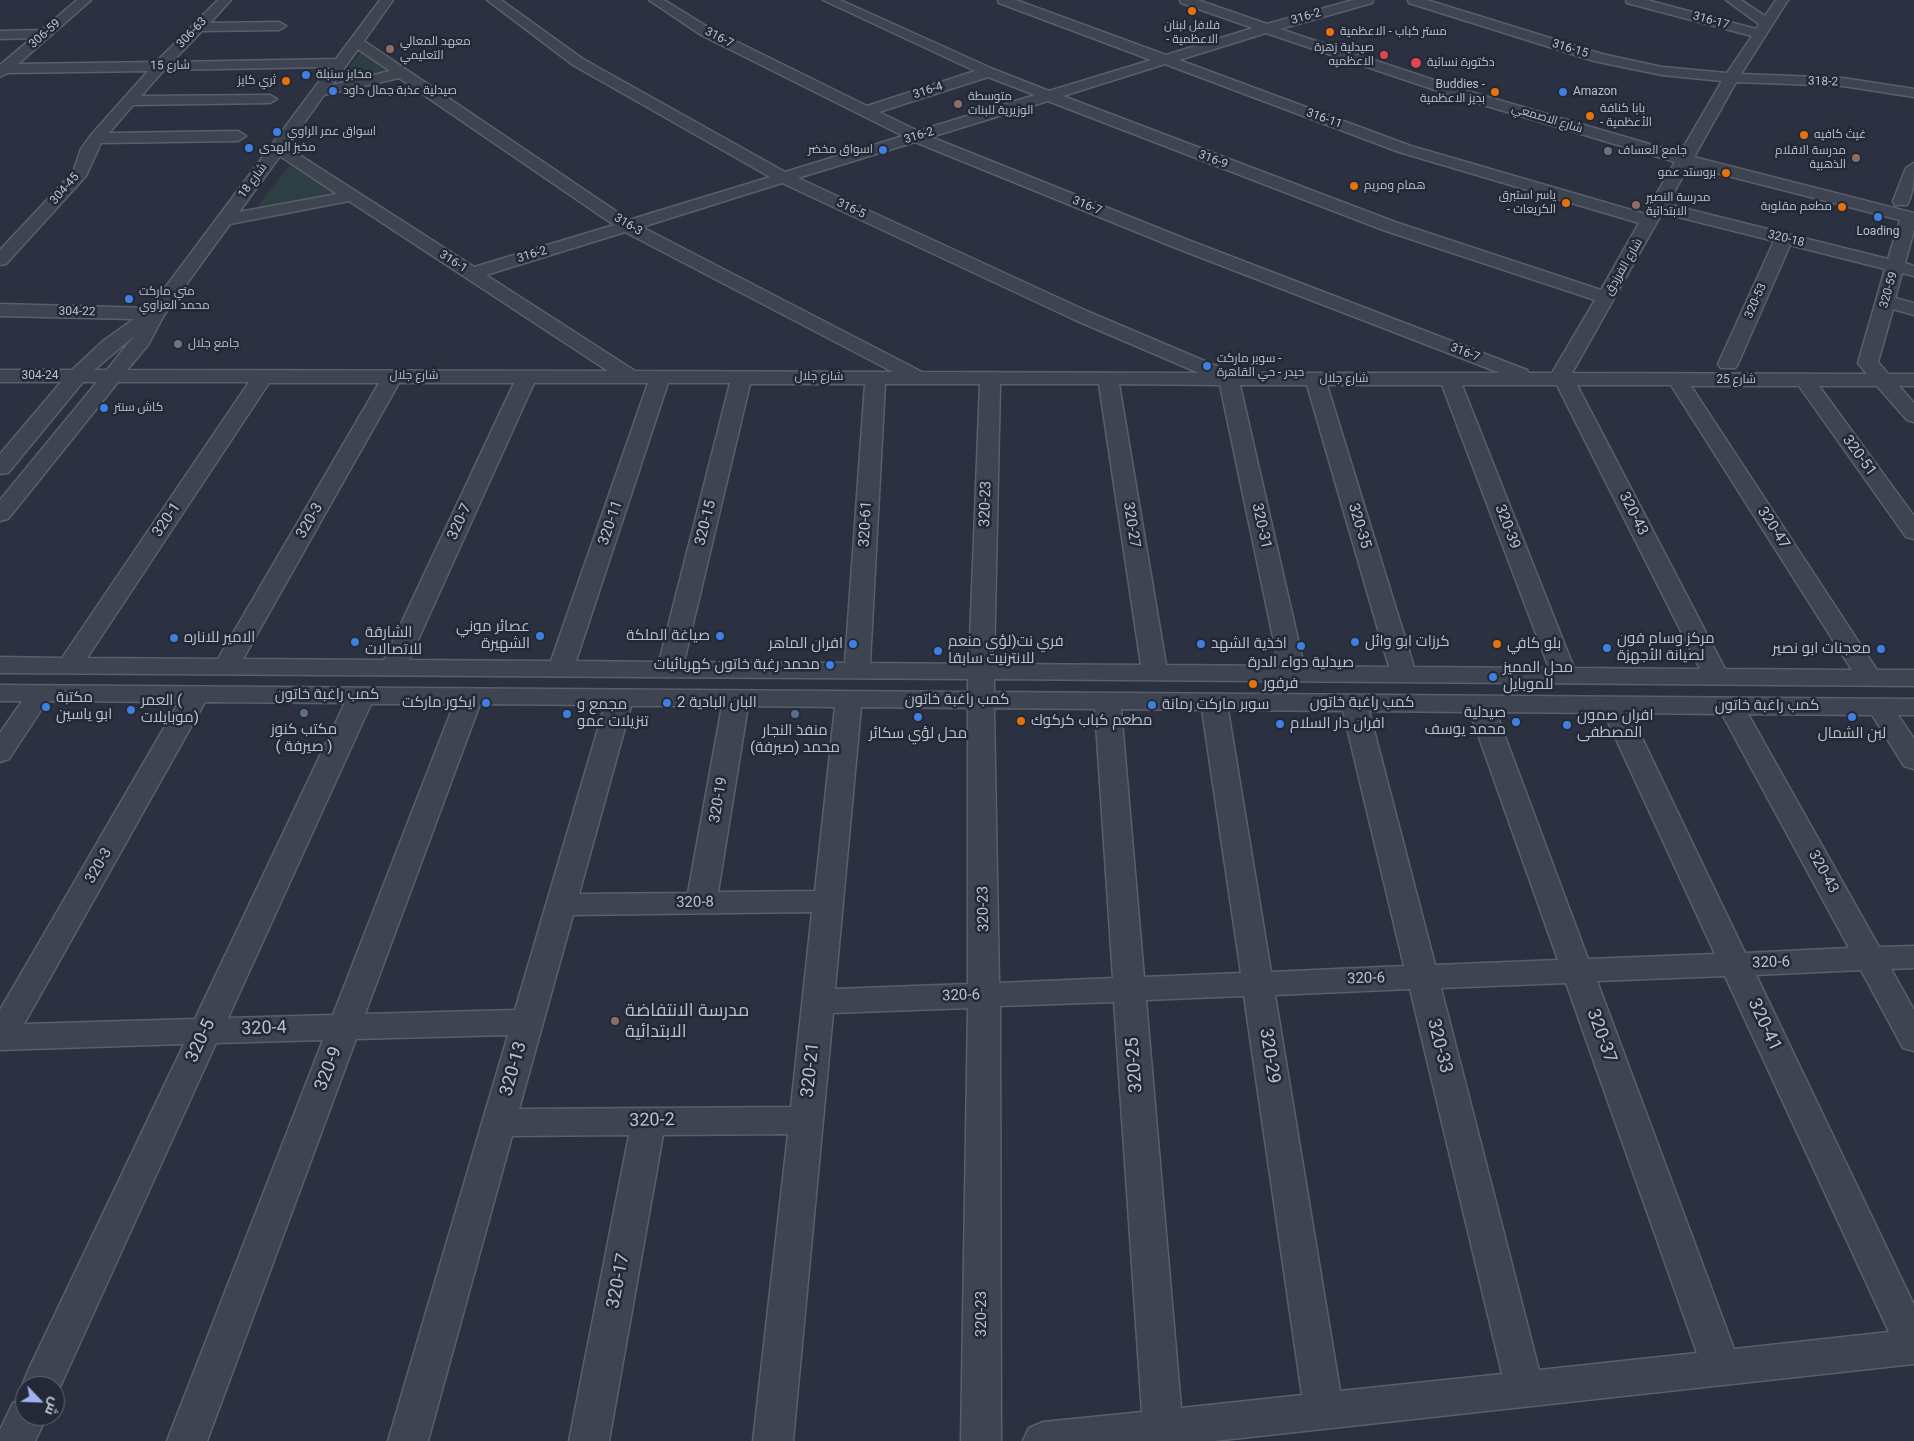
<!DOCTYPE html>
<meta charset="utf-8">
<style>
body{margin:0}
#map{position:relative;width:1914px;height:1441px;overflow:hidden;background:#2b3141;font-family:Roboto,Cairo,sans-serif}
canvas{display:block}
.north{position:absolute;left:15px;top:1376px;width:50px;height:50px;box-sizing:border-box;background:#232937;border:1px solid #606572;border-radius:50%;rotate:114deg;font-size:14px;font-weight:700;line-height:20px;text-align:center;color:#bcc0cb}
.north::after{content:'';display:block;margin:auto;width:18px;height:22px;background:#9eb2ee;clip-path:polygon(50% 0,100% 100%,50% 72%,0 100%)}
</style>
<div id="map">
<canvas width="1914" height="1441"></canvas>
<div class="north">ش</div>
</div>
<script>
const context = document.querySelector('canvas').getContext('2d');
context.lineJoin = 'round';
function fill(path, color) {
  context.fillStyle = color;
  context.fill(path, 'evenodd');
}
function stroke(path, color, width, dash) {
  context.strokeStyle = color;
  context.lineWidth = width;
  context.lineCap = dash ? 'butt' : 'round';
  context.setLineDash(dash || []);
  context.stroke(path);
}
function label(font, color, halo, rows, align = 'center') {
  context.font = font + ' Roboto,Cairo,sans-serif';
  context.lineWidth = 5;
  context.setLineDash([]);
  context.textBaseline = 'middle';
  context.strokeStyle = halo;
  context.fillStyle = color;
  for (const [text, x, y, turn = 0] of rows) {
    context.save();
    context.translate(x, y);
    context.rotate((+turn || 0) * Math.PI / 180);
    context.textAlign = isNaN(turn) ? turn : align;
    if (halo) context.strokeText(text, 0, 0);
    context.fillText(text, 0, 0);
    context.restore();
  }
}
const green = new Path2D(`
 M364,49l28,24 -58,13z
 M293,161l45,29 -6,5 -78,16z`);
const minor = new Path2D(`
 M77,0h14l-73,64 138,-2 62,-62h13l-21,23 69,-1 7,4 -7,4 -77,1 -30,31 164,-3 44,-59h13l-29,41 265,179 141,-43 -197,-112 -86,-65h14l82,59 202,113 118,-36 -202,-101 -52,-35h15l47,29 156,77 108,-35 -152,-71h17l153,69 56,22 102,-31 -152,-57 -1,-3h18l150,55 87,-27 -72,-25 -1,-3h18l69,24 86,-24h20l-1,3 -92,26 181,60 219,64 42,-72 -60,-6 -68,-14 -185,-58 -1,-3h19l175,54 60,13 65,6 25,-37 -125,-33 -1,-3h21l109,29 3,-5 -33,-24h15l24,16 11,-16h12l-47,74 102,4 71,11v8l-71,-11 -107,-4 -42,75 220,56v17l-9,33 9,3v10l-12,-3 -7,25 19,5v12l-21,-6 -15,53 10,12h26v12h-15l15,17v19l-7,-2 -30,-34h-58l95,130v23l-8,-2 -107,-151h-108l186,284h37v16l-920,-7v13l920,7v16h-16l16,24v30l-10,-3 -32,-51 -124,-1 131,233 35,-1v22l-23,1 23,41v41l-11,-3 -42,-78 -105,5 158,330v59l-700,77h-191l6,-13 14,-6 99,-10 -28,-410 -114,4 1,435h-40l7,-433 -135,5 -40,428h-40l35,-307 -125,1 -54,306h-40l60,-306 -117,1 -84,305h-40l120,-406 -152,4 -149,402h-40l156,-401 -107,3 -161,355v-12h-30v7l-3,-7 5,-13 157,-329 -184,6v-40l179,-308 -132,-1 -38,58 -9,3v-29l22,-32h-22v-16l968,7v-13l-968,-6v-16l62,1 187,-276h-131l-110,137 -8,2v-21l97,-118h-14l-75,91 -8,1v-20l61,-72h-61v-12h72l31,-29 31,-22 -134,-3v-12l150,4 180,-241 -166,3 -23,26 129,-1 7,4 -7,4 -137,2 -24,28 129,-2 8,5 -8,5 -137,2 -15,33 -80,88 -6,1v-15l73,-78 8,-23 10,-14 57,-64 -140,2 -8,4v-12l32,-27 -32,1v-8l42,-1zM1266,33l184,62 225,67 -30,52 -234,-68 -232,-86zM358,49l32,22 -58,14zM1165,64l234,88 240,71 -38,67 -206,-68 -332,-126zM988,77l47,18 -117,36 -39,-19zM399,78l215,147 -140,42 -187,-120 37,-52zM1048,101l335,129 212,70 -43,73h-23l-2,-3 -339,-130 -257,-103zM915,142l261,106 324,125h-267l-144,-61 -291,-134zM280,156l57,38 -98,18zM1689,166l211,54 -12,39 -221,-55zM782,183l293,137 124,53 -277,-1 -280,-145zM349,201l259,170 -481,-1 21,-25 16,-30 66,-91zM1662,213l112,28 -56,123 3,4h14l3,-4 52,-119 95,24 -27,94 9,11 -295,-1zM625,232l268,140 -258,-1 -149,-96zM134,336l-27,34h-13zM269,383h110l-161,276 -131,-1zM399,383h115l-130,277 -141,-1zM534,383h114l-97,278 -142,-1zM668,383h62l-71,279 -83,-1zM750,384h115l-20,279 -161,-1zM885,384h95l-11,280 -99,-1zM1000,384h99l42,281 -147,-1zM1119,384l101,1 59,281 -113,-1zM1240,385h67l82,282 -85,-1zM1327,385h115l107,283 -135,-1zM1462,385h95l143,284 -126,-1zM1577,385h94l181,285 -127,-1zM205,702l140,1 -150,316 -171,5zM371,704h83l-121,311 -105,3zM480,704l125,1 -90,305 -150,4zM631,706h91l-34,187 -109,1zM748,706l87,1 -20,184 -97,1zM861,707l107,1v276l-133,5zM994,708l101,1 18,269 -114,5zM1121,709l81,1 39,263 -97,4zM1228,710l115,1 61,255 -133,6zM1369,711l101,1 88,248 -123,5zM1496,712l108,1 111,241 -127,5zM1630,713l92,1 127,234 -104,5zM812,912l-21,195 -272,2 54,-194zM1725,976l164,356 -155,17 -137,-368zM1566,983l131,370 -158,17 -98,-382zM1410,989l92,385 -162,17 -65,-396zM1244,996l58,399 -121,13 -35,-408z
 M1914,163c0,15 0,29 -7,42h-12l-2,-4 13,-33z
 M25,1398v18h22l-12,25h-35v-11l13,-27z`);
const markers = [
 [1192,11,5,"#e8710a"],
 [1330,32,5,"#e8710a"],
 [390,49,5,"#8d6e63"],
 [1384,55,5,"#e0444e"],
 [1416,63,6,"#e0444e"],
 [306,75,5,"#3f7fe0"],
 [286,81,5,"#e8710a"],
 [333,91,5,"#3f7fe0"],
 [1495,92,5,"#e8710a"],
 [1563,92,5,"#3f7fe0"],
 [958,104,5,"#8d6e63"],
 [1590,116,5,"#e8710a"],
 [277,132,5,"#3f7fe0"],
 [1804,135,5,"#e8710a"],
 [249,148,5,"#3f7fe0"],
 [883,150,5,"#3f7fe0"],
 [1608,151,5,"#6b7280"],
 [1856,158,5,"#8d6e63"],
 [1726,173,5,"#e8710a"],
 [1354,186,5,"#e8710a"],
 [1566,203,5,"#e8710a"],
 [1636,205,5,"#8d6e63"],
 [1842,207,5,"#e8710a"],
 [1878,217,5,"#3f7fe0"],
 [129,299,5,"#3f7fe0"],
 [178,344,5,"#6b7280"],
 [1207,366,5,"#3f7fe0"],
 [104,408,5,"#3f7fe0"],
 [540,636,5,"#3f7fe0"],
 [720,636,5,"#3f7fe0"],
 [174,638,5,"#3f7fe0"],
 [355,642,5,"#3f7fe0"],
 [1355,642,5,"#3f7fe0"],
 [853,644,5,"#3f7fe0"],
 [1201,644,5,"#3f7fe0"],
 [1497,644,5,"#e8710a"],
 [1301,646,5,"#3f7fe0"],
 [1607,648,5,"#3f7fe0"],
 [1881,649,5,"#3f7fe0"],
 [938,651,5,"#3f7fe0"],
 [830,665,5,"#3f7fe0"],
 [1493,677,5,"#3f7fe0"],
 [1253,684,5,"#e8710a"],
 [486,703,5,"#3f7fe0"],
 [667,703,5,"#3f7fe0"],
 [1152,705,5,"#3f7fe0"],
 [46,707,5,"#3f7fe0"],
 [131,710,5,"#3f7fe0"],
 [304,713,5,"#5c6f8a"],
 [567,714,5,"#3f7fe0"],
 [795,714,5,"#5c6f8a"],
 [918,717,5,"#3f7fe0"],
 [1852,717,5,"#3f7fe0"],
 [1021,721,5,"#e8710a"],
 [1516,722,5,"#3f7fe0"],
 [1280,724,5,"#3f7fe0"],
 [1567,725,5,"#3f7fe0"],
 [615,1021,5,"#8d6e63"]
];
const farStreetnames = [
 ["316-2",1306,17,-16],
 ["316-17",1711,21,15],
 ["306-63",192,33,-46],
 ["306-59",45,34,-41],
 ["316-7",719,38,27],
 ["316-15",1570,49,17],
 ["شارع 15",170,66,-1],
 ["318-2",1823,82,2],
 ["316-4",928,91,-18],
 ["316-11",1324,119,20],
 ["شارع الاصمعي",1547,119,17],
 ["316-2",919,136,-17],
 ["316-9",1213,160,21],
 ["شارع 18",253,181,-54],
 ["304-45",65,189,-49],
 ["316-7",1087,206,22],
 ["316-5",851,209,25],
 ["316-3",628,225,31],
 ["320-18",1786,239,14],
 ["316-2",532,255,-17],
 ["316-1",453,262,33],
 ["شارع الفرزدق",1624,267,-60],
 ["320-59",1889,290,-74],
 ["320-53",1756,301,-66],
 ["304-22",77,312,1],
 ["316-7",1465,353,21],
 ["304-24",40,376],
 ["شارع جلال",414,376],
 ["شارع جلال",819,377],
 ["شارع جلال",1344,379],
 ["شارع 25",1736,380]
];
const farPoinames = [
 ["فلافل لبنان",1192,26,"center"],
 ["- الاعظمية",1192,40,"center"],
 ["مستر كباب - الاعظمية",1340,32],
 ["معهد المعالي",400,42],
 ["التعليمي",400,56],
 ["صيدلية زهرة",1374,48,"right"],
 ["الاعظميه",1374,62,"right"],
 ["دكتورة نسائية",1427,63],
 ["مخابز سنبلة",316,75],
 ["ثري كايز",276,81,"right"],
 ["Buddies -",1485,85,"right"],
 ["بديز الاعظمية",1485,99,"right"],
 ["صيدلية عذبة جمال داود",343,91],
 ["Amazon",1573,92],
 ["متوسطة",968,97],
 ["الوزيرية للبنات",968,111],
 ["بابا كنافة",1600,109],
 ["- الأعظمية",1600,123],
 ["اسواق عمر الراوي",287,132],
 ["غيث كافيه",1814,135],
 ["مخبز الهدى",259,148],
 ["اسواق مخضر",873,150,"right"],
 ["جامع العساف",1618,151],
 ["مدرسة الاقلام",1846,151,"right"],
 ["الذهبية",1846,165,"right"],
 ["بروستد عمو",1716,173,"right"],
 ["همام ومريم",1364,186],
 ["ياسر استبرق",1556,196,"right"],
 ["- الكريعات",1556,210,"right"],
 ["مدرسة النصير",1646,198],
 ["الابتدائية",1646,212],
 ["مطعم مقلوبة",1832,207,"right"],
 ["Loading",1878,232,"center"],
 ["مني ماركت",139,292],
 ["محمد العزاوي",139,306],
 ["جامع جلال",188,344],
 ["سوبر ماركت -",1217,359],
 ["حيدر - حي القاهرة",1217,373],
 ["كاش سنتر",114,408]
];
const streetNames = [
 ["320-51",1859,456,54],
 ["320-23",986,504,-88],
 ["320-43",1633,514,63],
 ["320-1",167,520,-56],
 ["320-3",310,521,-60],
 ["320-7",460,522,-65],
 ["320-11",611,523,-71],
 ["320-15",706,523,-76],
 ["320-61",866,524,-87],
 ["320-27",1131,525,81],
 ["320-31",1261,526,78],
 ["320-35",1359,526,73],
 ["320-39",1507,527,69],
 ["320-47",1773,528,57],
 ["كمب راغبة خاتون",327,695],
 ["كمب راغبة خاتون",957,700],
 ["كمب راغبة خاتون",1362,703],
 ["كمب راغبة خاتون",1767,706],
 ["320-19",719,800,-80],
 ["320-3",99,866,-60],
 ["320-43",1823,872,61],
 ["320-8",695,903,-1],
 ["320-23",984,909,-91],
 ["320-6",1771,963,-2],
 ["320-6",1366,979,-2],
 ["320-6",961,996,-2],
 ["320-23",982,1314,-90]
];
const poiNames = [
 ["عصائر موني",530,627,"right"],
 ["الشهيرة",530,644,"right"],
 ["الشارقة",365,633],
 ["للاتصالات",365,650],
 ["صياغة الملكة",710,636,"right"],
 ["الامير للاناره",184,638],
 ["مركز وسام فون",1617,639],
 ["لصيانة الأجهزة",1617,656],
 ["فري نت(لؤي منعم",948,642],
 ["للانترنيت سابقا",948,659],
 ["كرزات ابو وائل",1365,642],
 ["افران الماهر",843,644,"right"],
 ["اخذية الشهد",1211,644],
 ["بلو كافي",1507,644],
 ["معجنات ابو نصير",1871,649,"right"],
 ["صيدلية دواء الدرة",1301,663,"center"],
 ["محمد رغبة خاتون كهربائيات",820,665,"right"],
 ["محل المميز",1503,668],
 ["للموبايل",1503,685],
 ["فرفور",1263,684],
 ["مكتبة",56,698],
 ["ابو ياسين",56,715],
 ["العمر (",141,701],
 ["موبايلات)",141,718],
 ["ايكور ماركت",476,703,"right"],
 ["البان البادية 2",677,703],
 ["مجمع و",577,705],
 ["تنزيلات عمو",577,722],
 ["سوبر ماركت رمانة",1162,705],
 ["صيدلية",1506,713,"right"],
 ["محمد يوسف",1506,730,"right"],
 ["افران صمون",1577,716],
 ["المصطفى",1577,733],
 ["مطعم كباب كركوك",1031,721],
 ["افران دار السلام",1290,724],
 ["مكتب كنوز",304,730,"center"],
 ["( صيرفة )",304,747,"center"],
 ["منفذ النجار",795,731,"center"],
 ["محمد (صيرفة)",795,748,"center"],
 ["محل لؤي سكائر",918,734,"center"],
 ["لبن الشمال",1852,734,"center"]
];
const nearPoinames = [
 ["مدرسة الانتفاضة",625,1011],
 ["الابتدائية",625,1032]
];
const nearStreetnames = [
 ["320-41",1764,1025,65],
 ["320-4",264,1029,-2],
 ["320-37",1601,1036,70],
 ["320-5",201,1041,-65],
 ["320-33",1439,1046,76],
 ["320-29",1269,1056,81],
 ["320-25",1135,1065,-94],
 ["320-9",329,1069,-69],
 ["320-13",514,1069,-74],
 ["320-21",811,1070,-84],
 ["320-2",652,1121,-1],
 ["320-17",619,1281,-79]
];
fill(green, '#2e3f43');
stroke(minor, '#5a5f6c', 3);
fill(minor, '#3f4451');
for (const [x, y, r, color] of markers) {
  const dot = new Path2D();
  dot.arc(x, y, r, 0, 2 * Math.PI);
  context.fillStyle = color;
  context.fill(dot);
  stroke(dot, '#232937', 2);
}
label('12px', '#bcc0cb', '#232937', farStreetnames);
label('12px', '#bcc0cb', '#232937', farPoinames, 'left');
label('15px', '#bcc0cb', '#232937', streetNames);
label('15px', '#bcc0cb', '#232937', poiNames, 'left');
label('18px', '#bcc0cb', '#232937', nearPoinames, 'left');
label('18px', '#bcc0cb', '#232937', nearStreetnames);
</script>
